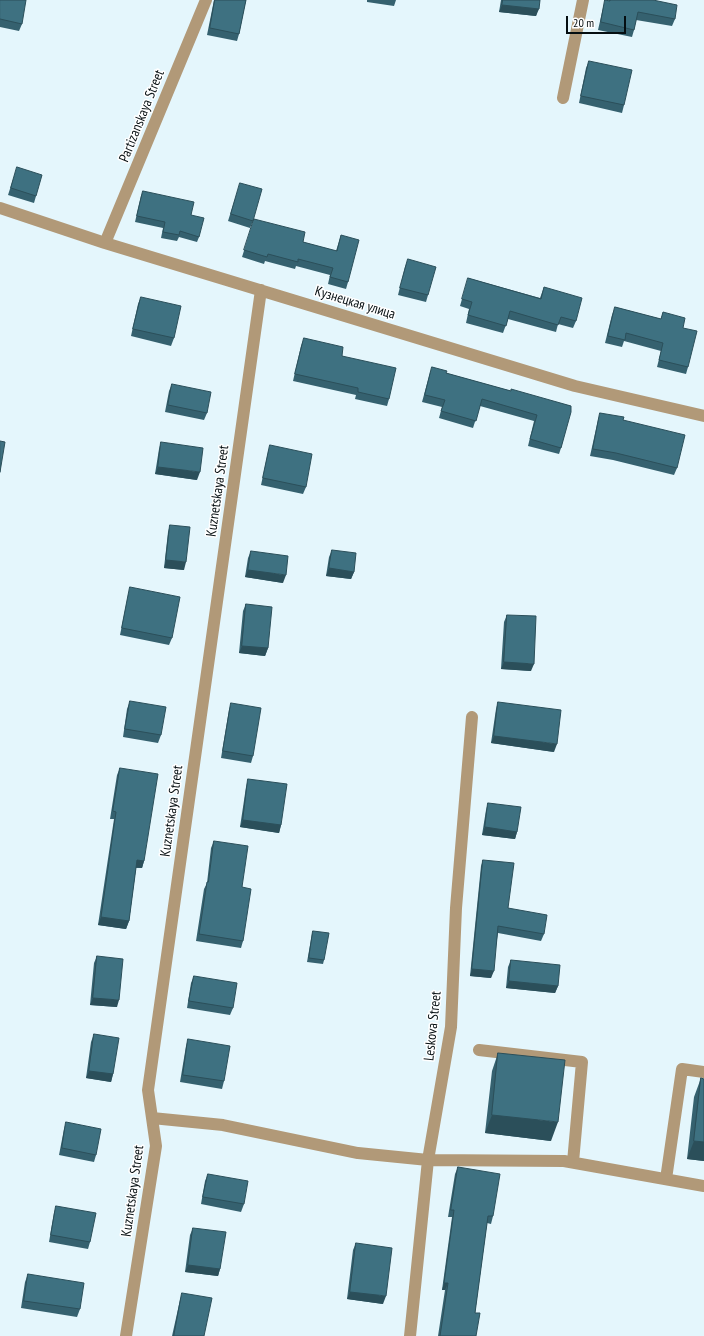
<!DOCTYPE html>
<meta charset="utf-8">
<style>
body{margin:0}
#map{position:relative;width:704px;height:1336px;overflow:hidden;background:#e4f6fc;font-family:"PT Sans Narrow",sans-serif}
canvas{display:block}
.scale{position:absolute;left:566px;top:16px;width:60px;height:18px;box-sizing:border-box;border:2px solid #050e11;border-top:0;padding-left:5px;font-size:12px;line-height:14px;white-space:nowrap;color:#050e11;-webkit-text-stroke:3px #fff;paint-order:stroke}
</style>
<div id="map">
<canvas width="704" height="1336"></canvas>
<div class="scale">20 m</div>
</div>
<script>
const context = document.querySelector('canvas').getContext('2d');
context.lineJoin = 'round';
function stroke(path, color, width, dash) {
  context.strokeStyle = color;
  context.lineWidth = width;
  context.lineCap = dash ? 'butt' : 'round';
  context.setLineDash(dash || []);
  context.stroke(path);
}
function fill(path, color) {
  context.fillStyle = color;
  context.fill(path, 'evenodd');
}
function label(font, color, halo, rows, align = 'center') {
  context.font = font + ' "PT Sans Narrow",sans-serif';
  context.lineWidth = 3;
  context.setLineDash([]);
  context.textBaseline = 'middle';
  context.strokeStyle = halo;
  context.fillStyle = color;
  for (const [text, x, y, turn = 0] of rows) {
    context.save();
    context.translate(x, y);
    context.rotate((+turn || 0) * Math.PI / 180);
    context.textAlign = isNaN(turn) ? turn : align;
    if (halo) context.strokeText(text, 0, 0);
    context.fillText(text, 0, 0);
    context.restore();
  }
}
const minor = new Path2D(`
 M563,98l20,-98
 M0,208l105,35 470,143 129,30
 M105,243l101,-243
 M479,1050l103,12 -9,100
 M152,1118l71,7 135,28 70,7 136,1 140,25
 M666,1179l16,-110 22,3
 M126,1336l30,-190 -8,-56 113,-800
 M410,1336l18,-176 23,-133 5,-119 16,-191`);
const wall = new Path2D(`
 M0,0l22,24 -3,7 -19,-4z
 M214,0h32l-7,34 -2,7 -30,-6z
 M367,0h29l-2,6 -27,-4z
 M501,0h39l-4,16 -37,-4z
 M605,0l3,1 1,-1h44l22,19 -3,7 -36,-6 -2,10 -2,7 -34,-7 5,-22z
 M589,61l35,44 -2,8 -43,-10 7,-35z
 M17,167l19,29 -2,7 -26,-8z
 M240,183l13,38 -3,7 -22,-7z
 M143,191l48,24 8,22 -2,5 -18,-5 -2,4 -16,-3 2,-10 -28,-6 6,-26z
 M254,219l49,23 33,9 5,-16 7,47 -2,7 -18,-5 2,-9 -34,-9 -1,3 -30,-8 -1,3 -22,-7z
 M408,259l20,36 -2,7 -28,-7 7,-28z
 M468,278l72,20 4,-11 32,34 -3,7 -15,-4 -2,8 -48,-13 -5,14 -37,-10 3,-14 -9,-3z
 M141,297l33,41 -3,8 -40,-10 7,-32z
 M615,307l46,12 2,-7 20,16 5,39 -2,7 -29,-7 4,-16 -37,-10 -2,6 -17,-4 7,-28z
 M304,338l38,18 47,43 -2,7 -32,-7 1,-4 -63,-14 8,-35z
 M432,367l14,6 65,18 60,15 -10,42 -2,6 -31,-8 6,-25 -54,-15 -7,22 -34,-10 3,-11 -20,-5 8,-29z
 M172,384l35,29 -3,7 -39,-8 4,-21z
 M600,413l23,7 54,48 -3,7 -61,-15 -23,-4 8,-36z
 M161,442l36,38 -42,-6 4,-25z
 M270,445l36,42 -3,7 -42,-9 7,-33z
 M170,525l14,45 -20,-2 4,-36z
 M332,550l22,22 -3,7 -25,-3 3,-19z
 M251,551l32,32 -38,-6 3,-19z
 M130,587l42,51 -3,7 -49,-10 8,-40z
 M246,604l22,44 -3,8 -26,-3 4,-42z
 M507,615l24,56 -30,-2 3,-47z
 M130,701l31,34 -3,8 -35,-6 4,-28z
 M498,702l56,50 -63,-9 5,-34z
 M231,703l22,53 -2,7 -30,-5 8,-48z
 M120,768l24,93 -2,7h-6l-7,53 -3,8 -28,-4 16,-106h-4l7,-44z
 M248,779l33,46 -2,8 -39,-6 6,-40z
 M488,803l29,29 -2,7 -33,-4 4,-25z
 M214,841l29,100 -2,7 -45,-7 8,-52 3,-6 4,-35z
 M483,860l25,48 36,26 -3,7 -43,-8 -7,45 -21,-2 11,-110z
 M313,931l11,29 -1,4 -16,-2 5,-28z
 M97,956l20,51 -27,-2 4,-42z
 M511,960l47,26 -3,7 -49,-5 2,-21z
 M194,976l39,32 -3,7 -43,-7 4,-25z
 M94,1034l19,40 -2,8 -25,-4 5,-36z
 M188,1039l36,42 -2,8 -42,-7 6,-36z
 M498,1053l53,88 -66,-8 7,-62z
 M701,1078l3,83 -17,-2 7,-62z
 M66,1122l30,33 -2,7 -35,-7 5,-26z
 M458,1167l35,49 -2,8 -4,-1 -12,90 1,23h-38l7,-46h-3l10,-73h-4l7,-43z
 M208,1174l36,30 -3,8 -40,-8 4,-23z
 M56,1206l34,36 -2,7 -39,-7 5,-29z
 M193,1228l27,41 -2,7 -33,-4 5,-37z
 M356,1243l27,61 -36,-5 6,-49z
 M28,1274l52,35 -3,8 -56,-9 4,-26z
 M182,1293l22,43h-32l8,-36z`);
const shadedWall = new Path2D(`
 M502,5l37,4 -3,7 -37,-4z
 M158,467l42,5 -3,8 -42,-6z
 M166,560l20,2 -2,8 -20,-2z
 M329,568l25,4 -3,7 -25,-3z
 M248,570l38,5 -3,8 -38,-6z
 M242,646l26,2 -3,8 -26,-3z
 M504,662l30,2 -3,7 -30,-2z
 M494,736l63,8 -3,8 -63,-9z
 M243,820l38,5 -2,8 -39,-6z
 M485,827l32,5 -2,7 -33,-4z
 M137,860l7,1 -2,7 -7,-1z
 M101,917l28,4 -3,8 -28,-4z
 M472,969l22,2 -3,7 -21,-2z
 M509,981l49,5 -3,7 -49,-5z
 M93,998l26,2 -2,7 -27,-2z
 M89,1071l24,3 -2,8 -25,-4z
 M492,1115l66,7 -7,19 -66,-8z
 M694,1141l10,1v19l-17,-2z
 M188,1265l32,4 -2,7 -33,-4z
 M444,1283h4l-3,7h-3z
 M350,1292l36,4 -3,8 -36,-5z`);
const building = new Path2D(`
 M0,0h26l-4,24 -22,-5z
 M215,0h31l-7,34 -29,-6z
 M503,0h37l-1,9 -37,-4z
 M605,0l5,1v-1h43l24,5 -2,14 -37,-7 -4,18 -33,-8z
 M589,61l43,9 -8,35 -43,-9z
 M17,167l25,8 -6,21 -25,-8z
 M240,183l22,6 -9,32 -22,-7z
 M143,191l51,11 -3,13 13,3 -5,19 -19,-6 -1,4 -16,-3 2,-10 -28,-6z
 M254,219l51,13 -2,10 34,9 4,-16 18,5 -11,42 -18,-5 3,-9 -35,-9v3l-30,-8 -1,3 -23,-7z
 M408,259l28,8 -8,28 -28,-7z
 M468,278l73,21 3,-12 38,11 -6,23 -15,-4 -3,8 -48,-14 -4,15 -38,-11 4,-13 -10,-3z
 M141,297l40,9 -7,32 -41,-9z
 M615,307l46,12 2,-7 22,6 -2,10 14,3 -9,36 -29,-7 4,-17 -37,-10 -1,7 -17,-4z
 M304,338l39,9 -1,9 54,12 -7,31 -31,-7v-4l-63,-14z
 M432,367l15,4 -1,2 65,18v-2l60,17v6l-10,36 -31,-9 7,-24 -55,-16 -6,22 -35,-10 4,-11 -20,-5z
 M172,384l39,8 -4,21 -39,-8z
 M600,413l24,4 -1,3 62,15 -8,33 -61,-15 -23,-4z
 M0,441l5,1 -5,30z
 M161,442l42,6 -3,24 -42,-5z
 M270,445l42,9 -6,33 -43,-9z
 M170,525l20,2 -4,35 -20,-2z
 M332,550l24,3 -2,19 -25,-4z
 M251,551l37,5 -2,19 -38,-5z
 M130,587l50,10 -8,41 -50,-10z
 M246,604l26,3 -4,41 -26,-2z
 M507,615l29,1 -2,48 -30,-2z
 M130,701l36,6 -5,28 -36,-6z
 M498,702l63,8 -4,34 -63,-8z
 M231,703l30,5 -8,48 -30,-5z
 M120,768l38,6 -14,87 -7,-1 -8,61 -28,-4 15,-105 -3,-1z
 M248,779l39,5 -6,41 -38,-5z
 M488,803l33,4 -4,25 -32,-5z
 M214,841l34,5 -6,41 9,2 -8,52 -44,-7 8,-52h1z
 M483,860l31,3 -6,45 39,7 -3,19 -46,-8 -4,45 -22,-2z
 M313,931l16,2 -5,27 -15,-2z
 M97,956l26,3 -4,41 -26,-2z
 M511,960l49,5 -2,21 -49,-5z
 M194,976l43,7 -4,25 -44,-7z
 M94,1034l25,4 -6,36 -24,-3z
 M188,1039l42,7 -6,35 -41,-6z
 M498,1053l67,7 -7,62 -66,-7z
 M701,1078l3,1v63l-10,-1z
 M66,1122l35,7 -5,26 -34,-7z
 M458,1167l42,7 -7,42h-5l-13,97h5l-4,23h-36l8,-53h-4l10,-73h-3z
 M208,1174l40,7 -4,23 -41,-7z
 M56,1206l40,7 -6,29 -39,-7z
 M193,1228l33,4 -6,37 -32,-4z
 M356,1243l36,5 -6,48 -36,-4z
 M28,1274l56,9 -4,26 -56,-8z
 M182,1293l30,5 -8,38h-30z`);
const streetNames = [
 ["Partizanskaya Street",142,116,-68],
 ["Кузнецкая улица",355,303,17],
 ["Kuznetskaya Street",218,491,-82],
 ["Kuznetskaya Street",172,811,-82],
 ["Leskova Street",433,1026,-84],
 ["Kuznetskaya Street",133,1191,-82]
];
stroke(minor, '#b19978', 12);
fill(wall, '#35616f');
fill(shadedWall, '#2b4f5a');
fill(building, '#3e7181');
stroke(building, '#2b4f5a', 1);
label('14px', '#050e11', '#fff', streetNames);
</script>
